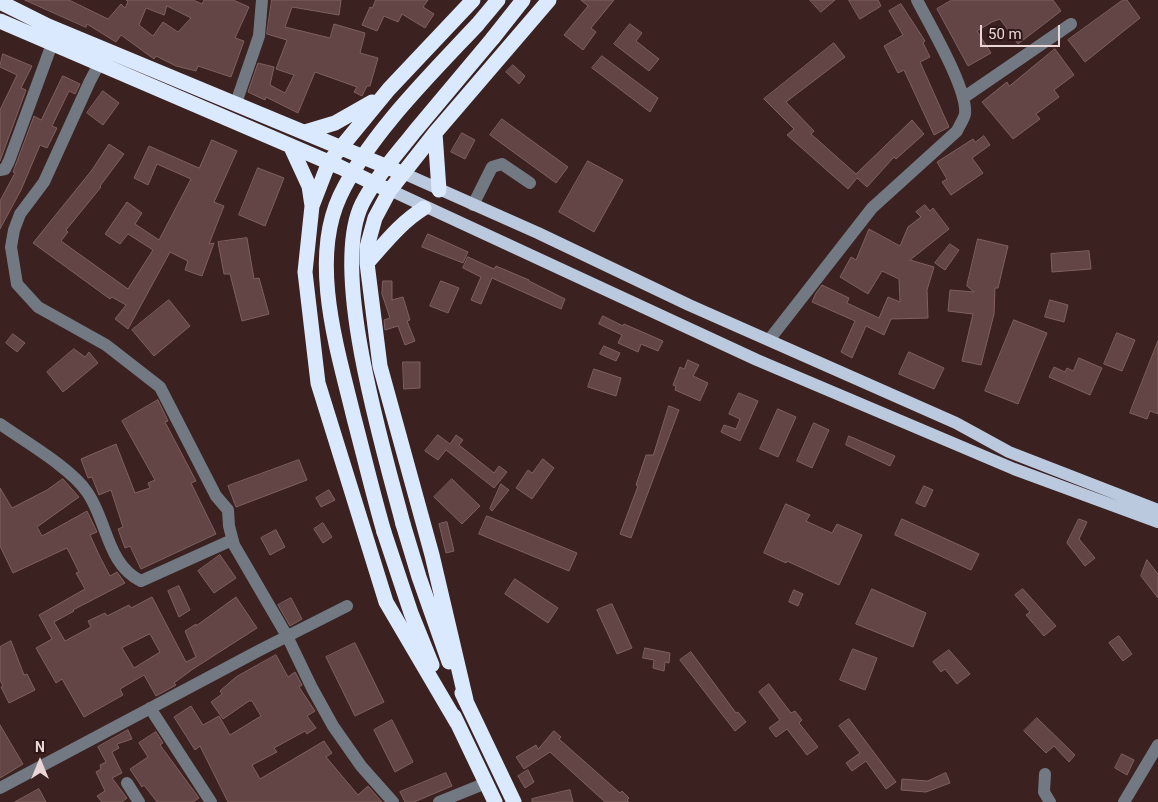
<!DOCTYPE html>
<style>
body{margin:0}
#map{position:relative;width:1158px;height:802px;overflow:hidden;background:#3b2120;font-family:Roboto,sans-serif}
canvas{display:block}
.north{position:absolute;left:15px;top:737px;width:50px;height:50px;-webkit-text-stroke:4px #301717;paint-order:stroke;rotate:0deg;font-size:14px;font-weight:700;line-height:20px;text-align:center;color:#e9d6d5}
.north::after{content:'';display:block;margin:auto;width:18px;height:22px;background:#e9d6d5;clip-path:polygon(50% 0,100% 100%,50% 72%,0 100%)}
.scale{position:absolute;left:980px;top:25px;width:80px;height:22px;box-sizing:border-box;border:2px solid #e9d6d5;border-top:0;padding-left:6px;font-size:15px;line-height:18px;white-space:nowrap;color:#e9d6d5;-webkit-text-stroke:4px #301717;paint-order:stroke}
</style>
<div id="map">
<canvas width="1158" height="802"></canvas>
<div class="north">N</div>
<div class="scale">50 m</div>
</div>
<script>
const context = document.querySelector('canvas').getContext('2d');
context.lineJoin = 'round';
function fill(path, color) {
  context.fillStyle = color;
  context.fill(path, 'evenodd');
}
function stroke(path, color, width, dash) {
  context.strokeStyle = color;
  context.lineWidth = width;
  context.lineCap = dash ? 'butt' : 'round';
  context.setLineDash(dash || []);
  context.stroke(path);
}
const building = new Path2D(`
 M25,0h44l39,19 13,-15 4,4 3,-6 -2,-2h67l9,4 2,-4h29l16,7 -14,31 9,3 -13,36 -33,-11 -2,5 -20,-5 -20,-10 -2,3 -33,-24 -5,7 -29,-18 -1,3zM167,6l24,12 -13,14 -15,-10 -10,14 -14,-11 7,-17 18,7z
 M272,0h69l-2,15 -47,-8 -7,20 45,11 4,-14 31,9 -5,20 18,5 -8,28h-3l-5,10 -8,-4 3,-5 -42,-15 -17,41 -32,-16 -1,3 -17,-8 10,-29 16,4 -4,18 15,8 9,-18 -18,-6 11,-29 -20,-6z
 M376,0h52l-5,7 11,7 -9,14 -23,-14 -4,8 -14,-6 -7,15 -15,-6 8,-18 2,1z
 M581,0h33l-23,28 5,4 -13,18 -19,-15 24,-29z
 M810,0h25l-14,12z
 M849,0h29l3,6 -21,13z
 M952,0h101l8,11 -43,33 -18,-25 -8,3 -15,9 14,22 -23,13 -31,-57z
 M1123,0h4l13,18 -55,44 -17,-22z
 M901,4l24,37 -2,2 7,14 -10,5 29,65 -15,8 -30,-65 -6,3 -14,-27 19,-11 -14,-24z
 M630,24l12,9 -6,8 23,18 -10,12 -35,-27z
 M834,43l11,14 -59,45 28,29 -3,3 45,40 56,-54 12,14 -28,25 -2,-2 -27,30 -10,-9 -9,11 -61,-54 7,-6 -30,-30z
 M1055,49l19,26 -20,15 5,7 -23,17 4,5 -27,20 -31,-37 25,-20 2,4z
 M3,54l29,12 -11,22 5,2 -26,71v-51l17,-35 -17,-8z
 M602,56l56,42 -8,14 -58,-44z
 M513,65l12,11 -6,8 -13,-12z
 M63,76l17,8 -5,10 -6,-3 -17,35 5,2 -10,20 -7,-3 -19,45 -21,39v-28l15,-28 -2,-1 21,-56 7,4z
 M103,91l16,12 -16,22 -16,-12z
 M502,119l66,48 -12,16 -66,-48z
 M462,133l13,7 -10,19 -14,-7z
 M984,136l6,9 -18,13 11,15 -32,22 -9,-13 5,-3 -10,-17 36,-23 2,3z
 M212,140l25,11 -23,51 10,4 -15,38 5,-1 -12,33 -17,-6 3,-9 -18,-9 -42,77 -13,-10 11,-14 -14,-8 -2,2 -77,-56 59,-73 17,-26 15,10 -24,32 1,1 -35,43 2,2 -7,9 67,48 25,-39 -25,-16 -8,10 -15,-10 22,-32 15,11 -7,11 24,16 32,-61 -34,-15 -9,21 -14,-7 15,-32 50,22z
 M588,161l35,19 -29,52 -35,-20z
 M258,168l26,10 -19,48 -26,-11z
 M925,205l5,6 3,-3 16,21 -39,31 24,7 -7,23 1,28 -37,1 -7,16 -18,-9 -14,32 -11,-6 14,-31 -43,-19 4,-9 6,-8 27,13 -2,5 32,15 9,-21 12,5 -1,-23 -17,-8 -14,23 -28,-17 11,-20 5,3 13,-31 31,17 8,-19 13,-10 -5,-5z
 M428,234l40,18 -5,11 -41,-16z
 M247,238l7,41 5,-1 10,36 -27,7 -12,-47h-6l-6,-32z
 M978,239l30,7 -10,42h-3l-1,26 -13,51 -19,-4 11,-47 -25,-3 2,-21 24,2 -7,-6z
 M950,244l9,6 -14,20 -10,-7z
 M1089,251l2,18 -39,3 -1,-18z
 M468,257l26,12 2,-3 33,14v1l36,18 -4,10 -69,-31 -11,26 -10,-4 10,-23 -18,-9z
 M383,281h9v19l11,-3 7,23 -3,1 8,20 -10,4 -7,-19 -13,4 -1,-10 6,-2 -8,-24z
 M441,281l18,7 -11,25 -18,-7z
 M169,300l21,26 -36,30 -22,-26z
 M1050,300l18,5 -4,17 -19,-5z
 M603,316l20,10 1,-2 39,17 -5,10 -17,-7 -3,8 -20,-9 4,-8 -23,-11z
 M1014,320l33,13 -29,71 -33,-13z
 M1117,333l18,7 -13,31 -18,-7z
 M13,334l12,9 -8,9 -11,-9z
 M1158,341v73l-8,-3 -3,8 -17,-6z
 M604,346l16,7 -4,8 -16,-7z
 M74,349l11,8 4,-5 9,11 -35,29 -16,-20z
 M909,352l35,16 -10,21 -35,-15z
 M1079,358l23,10 -12,27 -41,-18 5,-10 11,5 2,-4 6,3z
 M688,360l11,5 -6,11 15,7 -8,18 -25,-11 1,-4 -3,-1 7,-18 4,2z
 M403,362h17v26l-16,1z
 M594,369l27,9 -5,18 -28,-9z
 M739,393l19,8 -18,40 -19,-9 3,-7 12,4 4,-10 -11,-5z
 M158,400l10,21 -3,1 31,59 -5,2 25,51 -75,35 -11,-23 -5,2 -7,-19 5,-2 -12,-37 -12,5 -7,-18 -4,1 -7,-19 35,-15 19,49 15,-5 -2,-5 7,-3 -33,-59z
 M669,406l10,4 -48,128 -11,-4 18,-48 -2,-1 10,-30h7z
 M778,409l18,8 -18,40 -18,-8z
 M814,423l15,7 -17,38 -15,-7z
 M438,435l12,9 6,-9 7,5 -4,5 35,28 5,-7 8,6 -13,16 -48,-38 -8,10 -13,-9z
 M849,436l46,20 -5,10 -44,-21z
 M543,459l11,9 -22,31 -16,-11 12,-18 4,3z
 M299,460l8,20 -71,27 -8,-21z
 M63,479l16,18 -42,30 5,9 45,-25 10,21 -7,3 10,22 10,19 7,-4 8,11 -52,27 1,1 -20,11 11,19 26,-14 -3,-6 17,-8 2,3 22,-11 2,3 21,-11 34,65 10,-5 -11,-26 11,-7v2l40,-29 21,31 -64,41 -19,14 2,2 -20,11 -12,-21 -24,14 3,6 -39,22 -22,-38 -6,4 -20,-35 16,-9 -13,-24 46,-26 -9,-16 3,-1 -12,-24 -54,25 -13,-27v-58l12,20 35,-18zM150,634l10,18 -26,16 -12,-20z
 M452,479l28,27 -18,18 -28,-27z
 M501,484l8,6 -17,21 -2,-2z
 M924,486l9,4 -8,17 -9,-4z
 M329,490l6,10 -14,7 -5,-9z
 M786,504l24,11 -4,6 26,12 5,-9 25,11 -23,50 -52,-24 -1,2 -22,-10z
 M487,516l90,37 -8,18 -90,-37z
 M902,519l77,35 -8,16 -76,-35z
 M1079,519l8,3 -8,17 16,19 -10,8 -18,-23z
 M447,522l7,29 -8,2 -7,-29z
 M323,523l9,14 -9,6 -9,-14z
 M276,530l9,17 -15,8 -9,-17z
 M220,555l16,23 -22,15 -16,-22z
 M1147,560l11,14v24l-17,-22z
 M515,579l43,29 -10,15 -43,-29z
 M179,586l11,24 -11,7 -11,-26z
 M872,589l54,24 -13,34 -57,-23z
 M1023,589l33,37 -12,10 -18,-21 4,-3 -15,-17z
 M794,590l9,4 -5,12 -9,-4z
 M291,598l11,21 -12,7 -12,-21z
 M612,604l20,44 -15,6 -20,-44z
 M1119,636l13,18 -9,7 -14,-18z
 M11,641l13,34 3,-1 8,16 -26,13 -8,-16 2,-1 -3,-6v-33z
 M355,643l29,59 -29,14 -29,-59z
 M645,648l25,5 -1,10 -4,-1 -1,9 -11,-3 1,-8 -11,-2z
 M853,649l24,9 -12,32 -25,-10z
 M949,650l21,24 -13,10 -12,-15 -4,3 -8,-10z
 M691,652l45,61 2,-1 8,10 -11,9 -55,-71z
 M276,655l12,22 7,-5 7,13 -3,2 16,24 -8,5 9,12 -9,6 -2,-3 -31,17 3,4 -25,13 8,14 64,-38 8,12 -6,4 32,38 10,-9 14,16h-154l-28,-56 -5,4 -21,-33 17,-11 12,19 16,-9 11,19 31,-19 -9,-15h-3l-26,18 -12,-17 11,-8 -2,-3 16,-14z
 M769,684l22,29 4,-2 7,9 -3,3 19,24 -11,8 -20,-26 -11,8 -7,-9 11,-8 -21,-28z
 M1037,718l38,37 -6,7 -15,-16 -8,7 -22,-22z
 M849,719l47,63 -10,7 -20,-28 -14,10 -6,-8 14,-10 -21,-27z
 M392,720l21,42 -18,10 -21,-42z
 M0,725l23,39 -23,14z
 M128,730l4,9 -15,5 2,4 -7,4 10,21 -10,5 15,20 -5,4h-20l-5,-6 8,-5 -9,-19 5,-3 -1,-4 6,-3 -8,-15z
 M554,731l7,6 -2,2 61,54 2,-2 7,7 -2,2 2,2h-24l-55,-50 -26,17 -8,-12 20,-12 2,4z
 M156,732l7,11 -3,2 39,53 -6,4h-36l-13,-17 -2,2 -12,-18 18,-12 -9,-14z
 M1122,754l12,6 -7,15 -12,-7z
 M528,770l6,12 -9,6 -7,-12z
 M446,773l6,13 -38,16h-9l-5,-10z
 M946,773l4,10 -24,9 -25,-2 1,-11 25,2z
 M39,789l7,13h-31z
 M570,790l3,12h-41v-3z`);
const minor = new Path2D(`
 M99,64l-9,17 -46,101 -24,32 -6,16 -3,17 6,37 21,23 68,38 54,42 56,109 12,14 1,16 5,19 53,91 25,52 21,38 28,40 32,36
 M963,98l108,-74
 M236,103l23,-67 3,-36
 M0,170l5,-1 4,-8 43,-117
 M473,205l19,-38 10,-3 28,19
 M769,340l103,-132 85,-77c2,-5 7,-12 8,-17 3,-25 -36,-90 -48,-114
 M0,424c24,17 71,44 87,68 20,28 20,73 54,89l91,-41
 M150,708l61,94
 M1045,774l-1,18 6,10
 M127,783l12,19
 M0,788l260,-138 87,-44
 M439,802l47,-19
 M1124,802l34,-57`);
const major = new Path2D(`
 M403,173l135,60 151,72 267,118 53,29 149,58
 M390,190l367,170 257,109 144,53`);
const highway = new Path2D(`
 M0,2l48,24 349,145
 M0,21l340,146 46,22
 M477,25l21,-25
 M493,38l30,-38
 M305,132l30,-9 37,-21
 M435,133l4,57
 M291,147l18,39 3,20
 M367,263c18,-20 33,-40 57,-55
 M403,524l16,53 30,85
 M384,532l27,81 21,52
 M462,693l52,109
 M466,700l-34,-145 -52,-189 -13,-103v-16l8,-29 15,-28 45,-57 114,-133
 M454,716l41,86
 M457,723l-71,-121 -68,-219 -13,-111 7,-66 17,-44 60,-73 84,-89`);
const highwayBridge = new Path2D(`
 M403,524c-19,-73 -74,-253 -41,-320 13,-26 35,-50 53,-73 26,-31 52,-62 78,-93
 M384,532c-11,-38 -20,-76 -30,-114 -16,-67 -45,-156 -14,-222 28,-60 91,-122 137,-171`);
fill(building, '#624544');
stroke(building, '#7f605f', 1);
stroke(minor, '#727983', 12);
stroke(major, '#bbc9df', 12);
stroke(highway, '#dbe9fe', 15);
stroke(highwayBridge, '#dbe9fe', 15);
</script>
